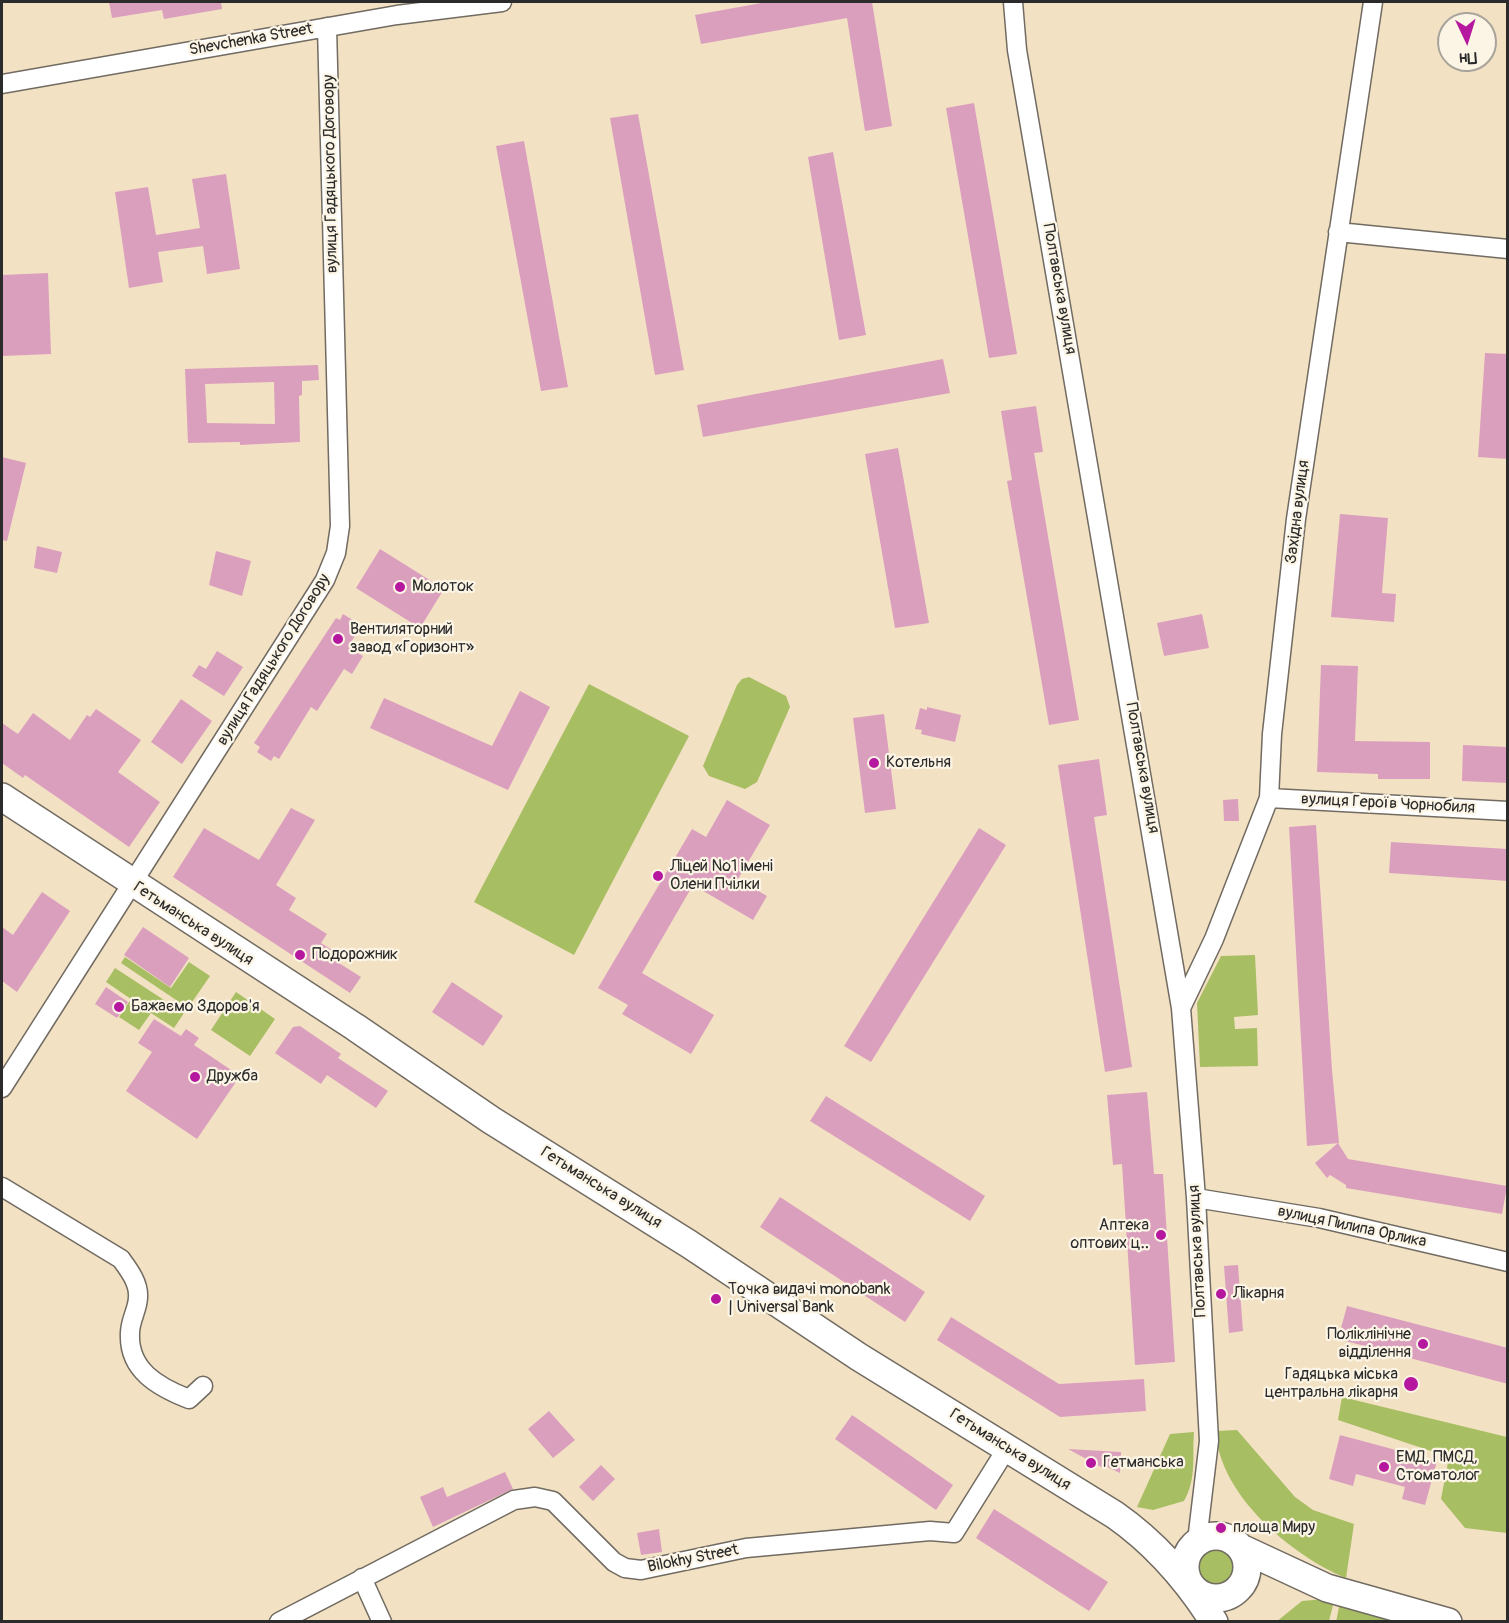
<!DOCTYPE html>
<meta charset="utf-8">
<style>
body{margin:0}
#map{position:relative;width:1509px;height:1623px;overflow:hidden;background:#f3e1c4;font-family:Pangolin,sans-serif}
canvas{display:block}
.frame{position:absolute;inset:0;border:3px solid #2b2b2b;pointer-events:none}
.north{position:absolute;left:1437px;top:12px;width:60px;height:60px;box-sizing:border-box;background:#fcf5e5;border:2px solid #a8a49b;border-radius:50%;rotate:176deg;font-size:16px;font-weight:700;line-height:24px;text-align:center;color:#2b2b2b}
.north::after{content:'';display:block;margin:auto;width:21px;height:27px;background:#b5179e;clip-path:polygon(50% 0,100% 100%,50% 72%,0 100%)}
</style>
<div id="map">
<canvas width="1509" height="1623"></canvas>
<div class="frame"></div>
<div class="north">Пн</div>
</div>
<script>
const context = document.querySelector('canvas').getContext('2d');
context.lineJoin = 'round';
function fill(path, color) {
  context.fillStyle = color;
  context.fill(path, 'evenodd');
}
function stroke(path, color, width, dash) {
  context.strokeStyle = color;
  context.lineWidth = width;
  context.lineCap = dash ? 'butt' : 'round';
  context.setLineDash(dash || []);
  context.stroke(path);
}
function label(font, color, halo, rows, align = 'center') {
  context.font = font + ' Pangolin,sans-serif';
  context.lineWidth = 4.5;
  context.setLineDash([]);
  context.textBaseline = 'middle';
  context.strokeStyle = halo;
  context.fillStyle = color;
  for (const [text, x, y, turn = 0] of rows) {
    context.save();
    context.translate(x, y);
    context.rotate((+turn || 0) * Math.PI / 180);
    context.textAlign = isNaN(turn) ? turn : align;
    if (halo) context.strokeText(text, 0, 0);
    context.fillText(text, 0, 0);
    context.restore();
  }
}
const green = new Path2D(`
 M749,677l37,19 4,11 -33,75 -12,7 -36,-13 -6,-10 34,-81 5,-6z
 M589,684l100,52 -115,219 -100,-53z
 M1255,955l3,60 -24,2 1,12 22,-1 1,38 -58,1 -3,-64 24,-47z
 M125,957l46,31 18,-26 21,14 -22,32 -67,-45z
 M115,968l69,45 -10,15 -23,-15 -12,17 -20,-13 12,-18 -25,-17z
 M236,992l39,27 -25,37 -39,-26z
 M1342,1397l165,40v96l-42,-5 -24,-29 8,-42 -111,-37z
 M1237,1430l58,67 18,13 41,14 -8,54c-54,-22 -128,-84 -130,-147z
 M1194,1432c-2,25 3,46 -10,69l-31,9 -16,-3 33,-73z
 M1194 1566a20 20 0 1 1 40 0a20 20 0 1 1-40 0Z
 M1325,1599l9,2 -5,20 -53,1 26,-21z
 M1340,1602l59,20h-63z`);
const building = new Path2D(`
 M109,2h112l1,7 -58,10 -2,-9 -50,8z
 M767,2h105l20,124 -27,5 -18,-113 -146,26 -6,-29z
 M974,103l43,251 -28,4 -43,-250z
 M638,114l46,256 -29,5 -45,-257z
 M524,141l44,246 -27,4 -45,-245z
 M833,152l33,183 -27,5 -31,-183z
 M226,174l14,95 -33,5 -4,-28 -45,6 5,30 -34,6 -14,-96 33,-5 8,48 44,-7 -8,-49z
 M48,273l3,81 -49,2v-81z
 M1485,353l23,1v105l-30,-2z
 M943,359l7,34 -247,44 -6,-32z
 M318,365l1,15 -17,1v14l-3,1 1,46 -60,3v-3l-52,1 -3,-74zM274,382l1,42 -68,-1 -2,-39z
 M1036,406l7,46 -9,1 45,267 -30,5 -42,-244 5,-1 -11,-69z
 M898,448l31,175 -34,5 -30,-174z
 M2,457l24,6 -19,78 -5,-1z
 M1340,514l48,4 -6,75 14,1 -2,28 -63,-5z
 M37,546l25,6 -5,21 -23,-5z
 M380,549l64,40 -24,39 -64,-40z
 M216,551l35,10 -9,35 -33,-11z
 M343,614l13,8 -4,6 6,3 -10,16 15,9 -11,18 -8,-5 -27,42 -6,-4 -32,52 -5,-3 -3,5 -14,-9 3,-5 -6,-4 82,-125 4,2z
 M1202,614l7,34 -45,8 -7,-33z
 M217,651l26,16 -19,29 -32,-20 7,-11 7,4z
 M1321,665l37,1 -3,75 75,1v37h-52v-5l-61,-2z
 M520,691l30,16 -42,83 -138,-62 14,-30 108,48z
 M181,699l31,22 -30,43 -31,-22z
 M927,707l34,8 -6,27 -34,-8 1,-4 -7,-1 5,-21 7,2z
 M96,709l45,31 -23,32 42,30 -31,45 -104,-72 -2,3 -21,-15v-40l16,11 15,-21 37,27 17,-25 3,2z
 M884,714l12,95 -31,4 -12,-95z
 M1463,745l45,2v36l-46,-2z
 M1099,759l8,56 -13,2 38,250 -27,5 -47,-307z
 M1238,799l1,22h-15l-1,-21z
 M727,800l43,25 -32,54 29,17 -14,24 -60,-35 -51,88 72,42 -23,39 -69,-40 6,-9 -30,-17 94,-159 14,8z
 M291,808l24,12 -39,65 20,13 -7,12 38,24 -6,9 14,9 -4,6 30,19 -11,16 -177,-116 31,-49 55,32z
 M1316,825l16,245 7,73 -32,3 -18,-319z
 M979,828l27,17 -135,217 -27,-16z
 M1391,842l117,7v32l-119,-8z
 M42,892l28,19 -53,81 -15,-11v-54l11,8z
 M143,927l46,31 -19,29 -46,-32z
 M452,982l51,34 -20,30 -51,-34z
 M106,987l22,15 -11,16 -22,-14z
 M154,1019l27,17 5,-7 13,9 -5,7 46,31 -43,63 -71,-48 26,-39 -14,-9z
 M300,1026l41,28 -3,4 50,33 -12,17 -49,-33 -6,9 -46,-31 18,-26z
 M1147,1092l7,82h9l12,188 -40,3 -13,-201 -9,1 -6,-70z
 M826,1096l159,100 -15,25 -160,-100z
 M1338,1143l10,16 159,27 -5,28 -156,-26v-3l-16,-10 -3,3 -12,-15z
 M780,1197l145,95 -20,30 -145,-95z
 M1238,1265l5,66 -14,2 -5,-67z
 M1347,1306l161,42v36l-170,-45z
 M951,1317l108,67 85,-5 2,32 -86,6 -123,-77z
 M549,1411l26,29 -22,18 -25,-29z
 M852,1415l101,70 -17,25 -101,-71z
 M1340,1435l97,26 -12,44 -23,-6 3,-12 -49,-13 -3,12 -24,-7z
 M1068,1449l53,3 -1,21 -17,-8v3z
 M601,1465l14,14 -22,22 -14,-14z
 M505,1472l8,17 -80,38 -13,-30 23,-10 4,10z
 M994,1509l114,73 -19,29 -113,-73z
 M659,1529l3,23 -21,3 -4,-22z`);
const street = new Path2D(`
 M1013,2l4,48 164,958 15,190 13,243 -12,100
 M2,84l395,-69 105,-13
 M1338,232l170,17
 M1269,798l239,13
 M1181,1008l33,-69 55,-141 3,-64 24,-215 77,-517
 M2,1088l323,-508 11,-27 4,-27 -13,-499
 M2,1187l119,72c8,11 18,24 17,38 0,12 -8,23 -8,36 -2,37 28,54 59,66l14,-13
 M1196,1198l123,20 189,44
 M362,1578l20,44
 M279,1622l235,-122 21,-3 18,4 61,61 11,6 16,2 105,-22 184,-17 24,2 53,-85`);
const secondary = new Path2D(`
 M2,797l353,230 136,93 198,124 170,113 256,158c40,28 73,66 99,107
 M1185 1567a31 31 0 1 1 62 0a31 31 0 1 1-62 0Z
 M1241,1548l86,40 121,34`);
const markers = [
 [400,587,6,"#b5179e"],
 [338,639,6,"#b5179e"],
 [874,763,6,"#b5179e"],
 [658,876,6,"#b5179e"],
 [300,955,6,"#b5179e"],
 [119,1007,6,"#b5179e"],
 [195,1077,6,"#b5179e"],
 [1161,1235,6,"#b5179e"],
 [1221,1294,6,"#b5179e"],
 [716,1299,6,"#b5179e"],
 [1423,1344,6,"#b5179e"],
 [1411,1384,8,"#b5179e"],
 [1091,1463,6,"#b5179e"],
 [1384,1467,6,"#b5179e"],
 [1221,1528,6,"#b5179e"]
];
const streetNames = [
 ["Shevchenka Street",251,40,-10],
 ["вулиця Гадяцького Договору",331,174,-91],
 ["Полтавська вулиця",1059,289,80],
 ["Західна вулиця",1298,512,-83],
 ["вулиця Гадяцького Договору",274,660,-58],
 ["Полтавська вулиця",1142,768,80],
 ["вулиця Героїв Чорнобиля",1388,804,3],
 ["Гетьманська вулиця",193,924,33],
 ["Гетьманська вулиця",601,1188,32],
 ["вулиця Пилипа Орлика",1352,1227,12],
 ["Полтавська вулиця",1198,1251,-93],
 ["Гетьманська вулиця",1010,1450,32],
 ["Bilokhy Street",693,1559,-11]
];
const poiNames = [
 ["Молоток",412,587],
 ["Вентиляторний",350,630],
 ["завод «Горизонт»",350,648],
 ["Котельня",886,763],
 ["Ліцей №1 імені",670,867],
 ["Олени Пчілки",670,885],
 ["Подорожник",312,955],
 ["Бажаємо Здоров'я",131,1007],
 ["Дружба",207,1077],
 ["Аптека",1149,1226,"right"],
 ["оптових ц‥",1149,1244,"right"],
 ["Точка видачі monobank",728,1290],
 ["| Universal Bank",728,1308],
 ["Лікарня",1233,1294],
 ["Поліклінічне",1411,1335,"right"],
 ["відділення",1411,1353,"right"],
 ["Гадяцька міська",1398,1375,"right"],
 ["центральна лікарня",1398,1393,"right"],
 ["ЕМД, ПМСД,",1396,1458],
 ["Стоматолог",1396,1476],
 ["Гетманська",1103,1463],
 ["площа Миру",1233,1528]
];
fill(green, '#a8be63');
fill(building, '#db9fbe');
stroke(street, '#716b61', 21);
stroke(secondary, '#716b61', 30);
stroke(street, '#fff', 18);
stroke(secondary, '#fff', 27);
for (const [x, y, r, color] of markers) {
  const dot = new Path2D();
  dot.arc(x, y, r, 0, 2 * Math.PI);
  context.fillStyle = color;
  context.fill(dot);
  stroke(dot, '#fcf5e5', 2);
}
label('16px', '#2b2b2b', '#fcf5e5', streetNames);
label('16px', '#2b2b2b', '#fcf5e5', poiNames, 'left');
</script>
